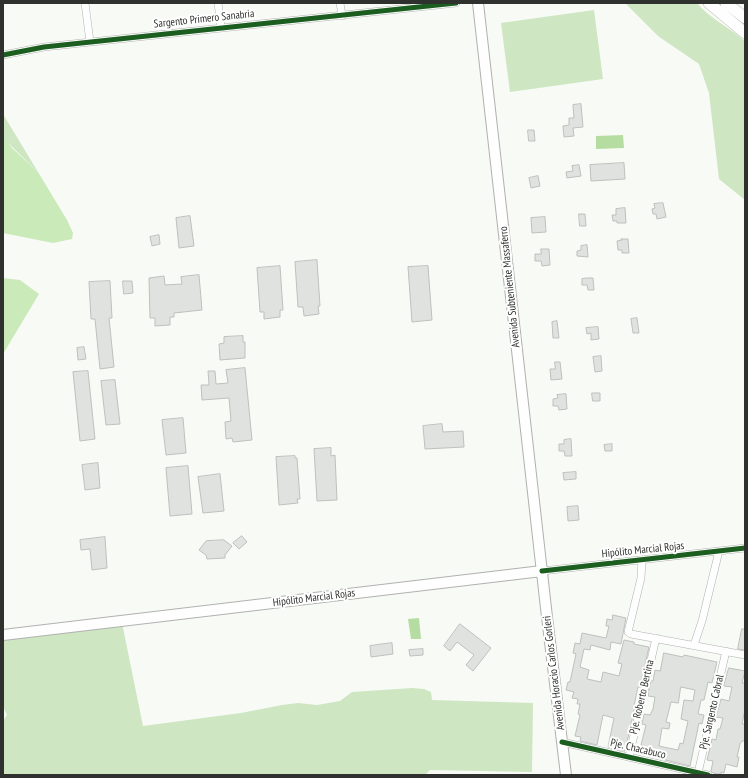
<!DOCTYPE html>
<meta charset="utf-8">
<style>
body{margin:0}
#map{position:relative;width:748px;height:778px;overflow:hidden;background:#f8faf6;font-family:"PT Sans Narrow",sans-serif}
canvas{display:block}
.frame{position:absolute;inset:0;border:4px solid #2f312e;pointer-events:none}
</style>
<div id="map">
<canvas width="748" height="778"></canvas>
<div class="frame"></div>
</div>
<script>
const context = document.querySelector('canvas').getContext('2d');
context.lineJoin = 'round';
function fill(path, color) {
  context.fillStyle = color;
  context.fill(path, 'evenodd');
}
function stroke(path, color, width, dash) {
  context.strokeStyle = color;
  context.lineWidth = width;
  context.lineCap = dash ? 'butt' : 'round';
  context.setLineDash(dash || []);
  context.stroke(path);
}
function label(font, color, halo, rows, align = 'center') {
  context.font = font + ' "PT Sans Narrow",sans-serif';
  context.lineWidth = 4;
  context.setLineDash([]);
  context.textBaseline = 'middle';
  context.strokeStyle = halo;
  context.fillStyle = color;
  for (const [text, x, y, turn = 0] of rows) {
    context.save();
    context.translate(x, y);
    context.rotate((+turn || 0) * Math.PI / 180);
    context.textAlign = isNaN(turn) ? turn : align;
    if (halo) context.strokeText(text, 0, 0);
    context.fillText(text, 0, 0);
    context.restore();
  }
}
const green = new Path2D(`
 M625,3h72c13,16 32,24 48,38v159l-26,-21 -10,-86 -10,-29 -41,-28z
 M594,10l9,69 -93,13 -9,-69z
 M3,114l35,58 -35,-34z
 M122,623l21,103 98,-13 41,-8 16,-2 19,2 23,-4 12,-9 60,-4 12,1 7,3 1,8 101,3 -1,69 -102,-2 -5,5h-422v-54l4,-6 -4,-8v-73z`);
const forest = new Path2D(`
 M3,136l9,12 26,24 29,48 6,13 -1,6 -19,4 -50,-10z
 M3,278l17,2 19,14 -36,60z`);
const water = new Path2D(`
 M623,135l1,13 -28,1v-13z
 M419,618l2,21h-10l-3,-20z`);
const building = new Path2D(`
 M581,104l2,23 -10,1 1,8 -10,1 -1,-11 6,-1v-7h5l-1,-13z
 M528,130h6l1,11h-6z
 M624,163l1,16 -34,2 -1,-16z
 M579,165l2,11 -14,2 -1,-6 7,-1 -1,-5z
 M538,176l2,10 -9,2 -2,-10z
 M663,203l3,14 -9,2 -1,-5h-3l-1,-5 3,-1 -1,-4z
 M625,208l1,15h-9v-2h-4l-1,-6h4v-6z
 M579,214h6l1,12h-6z
 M190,216l4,30 -15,2 -3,-30z
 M545,217l1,15 -14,1 -1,-15z
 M159,235l1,9 -8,2 -2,-9z
 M621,239h7l1,14h-7v-3h-4l-1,-9 5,-1z
 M587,245l1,12 -11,-1v-5l4,-1v-4z
 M541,249h8l1,16 -8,1 -1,-5h-6v-7h6z
 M317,260l3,46h-2l1,8 -15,2 -1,-9h-5l-3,-45z
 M280,266l3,44h-3v7l-16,2v-7h-4l-3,-44z
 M428,266l4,54 -20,2 -4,-55z
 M199,275l3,35 -28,3v4h-4v8l-15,1v-8h-5l-1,-40 15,-2 1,9 17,-1 -1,-7z
 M587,278h6l1,12h-6l-1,-5h-5v-6z
 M110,281l2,37h-3l5,49 -14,2 -5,-50h-4l-2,-37z
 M123,281h9l1,12 -9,1z
 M637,318l2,15h-6l-2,-14z
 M557,321l2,17h-6l-1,-16z
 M598,327l1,12 -8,1v-7l-4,1 -1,-6z
 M243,336v6h2v16l-25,2 -1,-16 5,-1v-6z
 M84,347l2,12 -8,1 -1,-12z
 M601,356l1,15 -7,1 -2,-15z
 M555,362h5l2,17 -11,1 -1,-11h5z
 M245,368l7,72 -19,2 -1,-4 -6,1 -1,-17 6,-1 -2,-23 -27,2 -1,-15h8l-1,-14h7l1,13 12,-1 -2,-13z
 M88,371l7,68 -15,2 -7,-69z
 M115,380l5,44 -14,1 -5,-44z
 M592,393h8v8h-7z
 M566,394l1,15 -8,1 -1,-4h-5v-7l5,-1 -1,-3z
 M183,418l3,35 -20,2 -4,-35z
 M442,424l1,8 20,-1 1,16 -39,2 -2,-23z
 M571,439l1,17h-7l-1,-5h-5v-7h5v-4z
 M612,444v7h-7l-1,-6z
 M331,448v8l4,-1 2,45 -20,1 -3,-52z
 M295,456v2h2l3,41h-3l1,4 -19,2 -3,-48z
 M98,463l2,25 -15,2 -3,-25z
 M188,466l4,48 -22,2 -4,-48z
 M576,472v7l-12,1 -1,-7z
 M220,474l4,37 -21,2 -5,-36z
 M578,506l1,14 -11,1 -1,-14z
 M242,536l5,6 -8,7 -6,-6z
 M105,537l2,31 -15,2 -2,-21 -9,1 -1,-10z
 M224,540l8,6 -7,9v3l-18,1 -1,-4 -7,-5 7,-9z
 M613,615l13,3 -5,26 -10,-2 -1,8 -19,-5 -1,5 -6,-1 -4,18 9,3 -2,9 14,3 2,-10 16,4 3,-12 -4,-1 6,-23 10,2v2l15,3 -9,40h-2l-4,19h1l-1,5 -9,40 -17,-4 6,-29 -11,-3 -6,30 -17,-4 1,-4 -6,-1 5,-21 -2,-1 2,-10h-3l1,-5 -6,-1 2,-6 -8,-2 2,-8h2l6,-28 -3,-1 2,-10 5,1 2,-11 24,5 3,-12h-3l1,-7 5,1z
 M460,624l31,24 -18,23 -7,-6 8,-10 -17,-13 -7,9 -6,-5z
 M742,629h3v21l-7,-1z
 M392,643l1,11 -22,3 -1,-11z
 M423,649v6l-13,1 -1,-6z
 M664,653l19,4 1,-2 33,7 -5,21 -4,-1 -4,18h-3l-3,14 6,1 -2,9 -3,-1 -9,43 -49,-12 2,-8 -2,-1 5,-20 -4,-1 2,-10 6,1 3,-6 2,-12 -7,-1 1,-7 2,-8h2l2,-11 5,1zM681,687l14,3 -2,11 -9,-1 -3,19 7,2 -5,23 -3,-1 -2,7 -19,-4 3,-18 7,1 1,-6 -4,-1 5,-20 7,1z
 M729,668l16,3 -3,12h3v27l-3,14h3v17h-3l-2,3 -3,13h2l-2,10 -11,-3 -2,9 -3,-1v2h-3l-5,-1 -2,-2 2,-10 -6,-1 5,-21 4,1 2,-11h2l3,-11 -7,-1 5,-18 8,2 3,-14 -8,-1z`);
const minor = new Path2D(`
 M85,3l5,39
 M218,3l3,24
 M340,3l2,13
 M3,55l41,-8 412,-44
 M642,560l-1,18 -13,54 3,2 114,21
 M542,571l203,-23
 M694,645l8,-24 17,-70
 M562,742l146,33
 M629,757l27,-119
 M698,773l28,-122`);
const secondary = new Path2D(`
 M478,3l69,614 19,158
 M3,635l539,-64`);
const primary = new Path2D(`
 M709,3l36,30
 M726,3l19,15`);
const cycleway = new Path2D(`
 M3,55l41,-8 412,-44
 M542,571l203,-23
 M562,742l146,33`);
const streetNames = [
 ["Sargento Primero Sanabria",204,19,-6],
 ["Avenida Subteniente Massaferro",510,287,-96],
 ["Hipólito Marcial Rojas",643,550,-6],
 ["Hipólito Marcial Rojas",314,598,-7],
 ["Avenida Horacio Carlos Gorleri",554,673,-97],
 ["Pje. Roberto Bertina",642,697,-77],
 ["Pje. Sargento Cabral",712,712,-77],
 ["Pje. Chacabuco",638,749,13]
];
fill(green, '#cee6c1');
fill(forest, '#caeaba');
fill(water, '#b6dda1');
fill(building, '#e0e2df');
stroke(building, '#bec0bd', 1);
stroke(minor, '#b1b2b0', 8);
stroke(secondary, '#b1b2b0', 12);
stroke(primary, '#b1b2b0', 12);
stroke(minor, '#fefefe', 7);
stroke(secondary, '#fefefe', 10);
stroke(primary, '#fefefe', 11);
stroke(cycleway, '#1b5e20', 5);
label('11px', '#2f312e', '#fff', streetNames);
</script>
